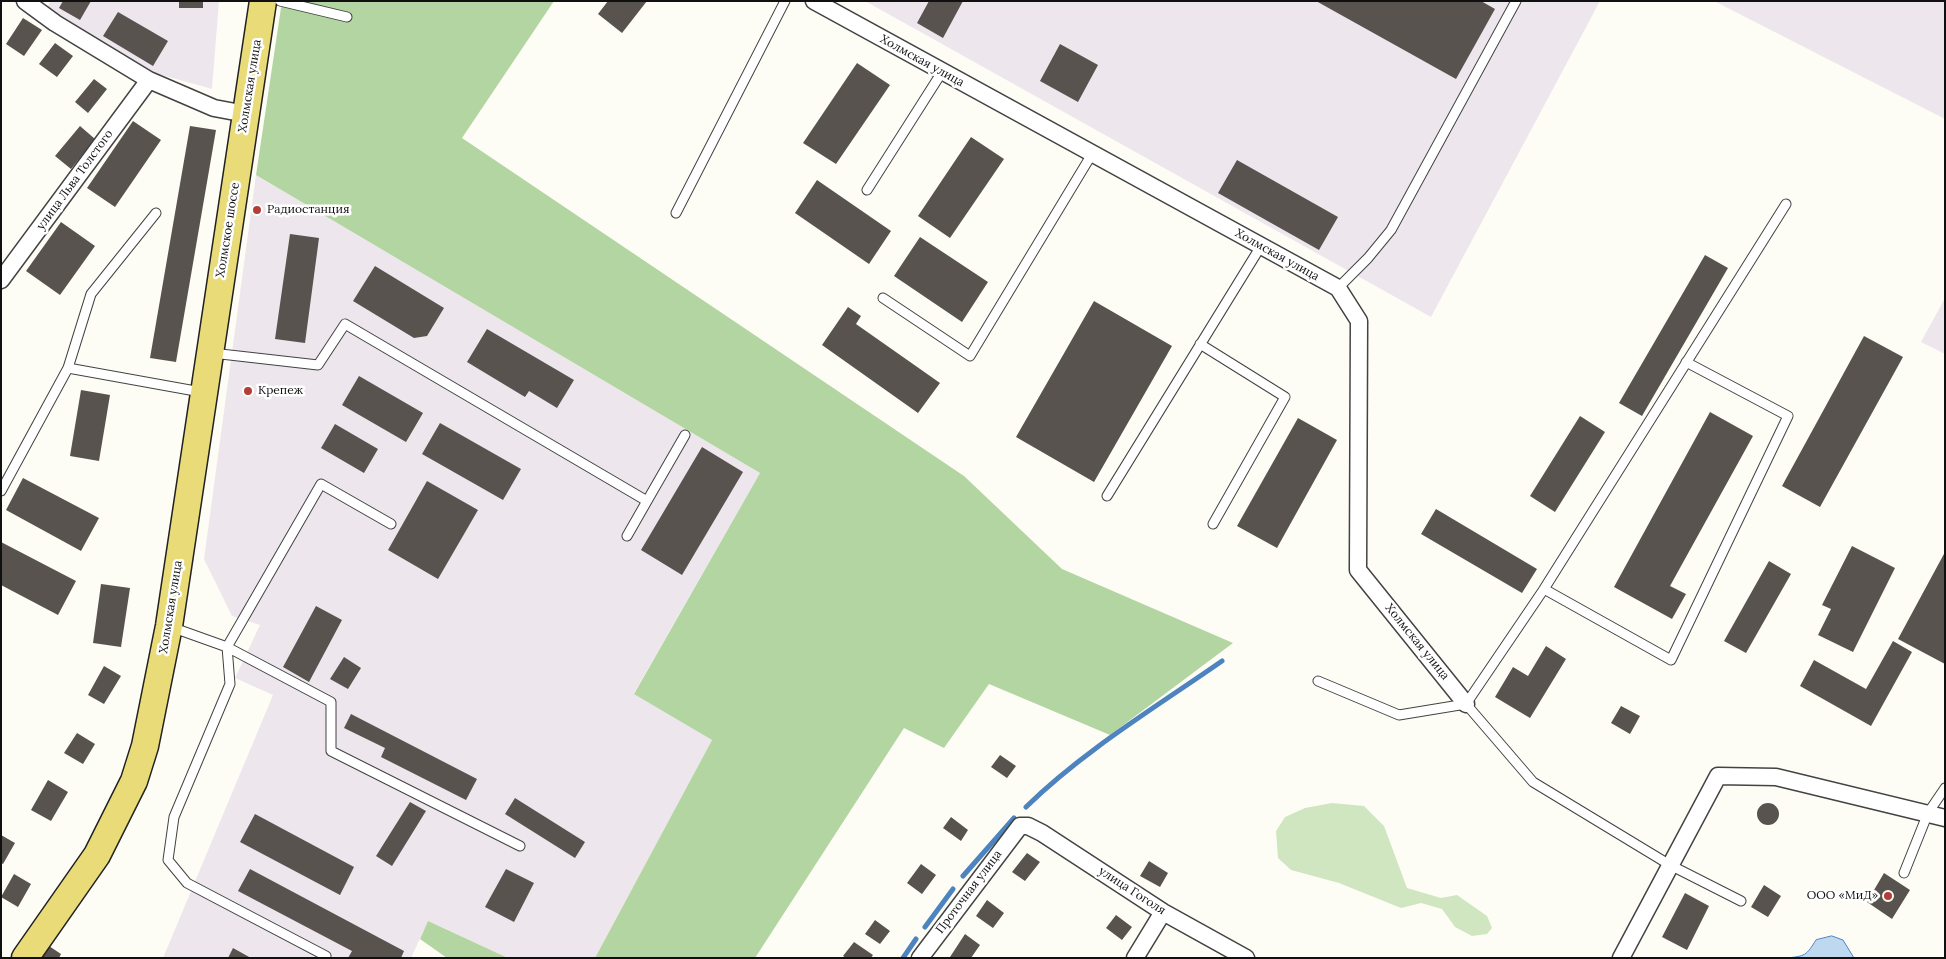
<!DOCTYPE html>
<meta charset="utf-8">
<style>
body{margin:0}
#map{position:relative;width:1946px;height:959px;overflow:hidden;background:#fefdf5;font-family:Lora,serif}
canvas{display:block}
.frame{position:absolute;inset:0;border:2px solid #101010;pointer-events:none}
</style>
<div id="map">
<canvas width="1946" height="959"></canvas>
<div class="frame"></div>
</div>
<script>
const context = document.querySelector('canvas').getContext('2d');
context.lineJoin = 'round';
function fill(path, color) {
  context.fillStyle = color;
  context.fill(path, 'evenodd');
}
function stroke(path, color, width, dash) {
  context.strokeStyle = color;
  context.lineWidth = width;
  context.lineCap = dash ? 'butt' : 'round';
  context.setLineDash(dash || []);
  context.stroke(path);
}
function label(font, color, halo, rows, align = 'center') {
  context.font = font + ' Lora,serif';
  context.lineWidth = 5;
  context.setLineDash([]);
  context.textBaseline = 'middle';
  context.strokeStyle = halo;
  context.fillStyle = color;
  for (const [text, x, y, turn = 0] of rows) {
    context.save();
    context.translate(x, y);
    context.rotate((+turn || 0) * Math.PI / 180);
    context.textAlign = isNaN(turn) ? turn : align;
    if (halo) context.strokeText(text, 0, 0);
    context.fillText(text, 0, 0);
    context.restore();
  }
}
const industrial = new Path2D(`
 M50,1h169l-7,88 -54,-15 -75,-41 -36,-24z
 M865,1h735l-169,316z
 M1714,1h231v118z
 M256,175l504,298 -126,220 78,47 -117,218h-87l-80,-37 -17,37h-248l110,-263 -38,-17 25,-53 -28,-9 -28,-57z
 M1945,298v56l-24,-12z`);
const green = new Path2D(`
 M1332,803l32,3 20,20 23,62 34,10 16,-3 30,21 5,12 -5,6 -15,2 -17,-9 -13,-18 -21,-6 -20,5 -62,-25 -48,-13 -13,-12 -2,-27 9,-14 20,-9z`);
const forest = new Path2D(`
 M282,1h272l-92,137 502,338 98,93 171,74 -123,92 -121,-51 -45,64 -40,-20 -149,230h-160l117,-218 -78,-46 126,-221 -504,-298z
 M428,921l80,37h-61l-27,-19z`);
const water = new Path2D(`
 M1832,936l11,4 11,18h-67c18,-2 19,-2 29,-18z`);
const stream = new Path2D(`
 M1026,807c57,-56 130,-100 196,-146
 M963,876l51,-58
 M925,927l28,-38
 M903,958l13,-19`);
const building = new Path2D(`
 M63,1h28l-11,19 -21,-12z
 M179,1h24v7h-24z
 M608,1h39l-25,32 -24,-19z
 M929,1h34l-20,37 -26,-15z
 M1316,1h165l14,8 -39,70z
 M118,12l50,29 -15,25 -50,-30z
 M23,18l19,12 -18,26 -18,-12z
 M55,43l18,13 -16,21 -18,-13z
 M1060,44l38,21 -20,37 -38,-21z
 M857,63l33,22 -54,79 -33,-21z
 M94,79l13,10 -19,24 -13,-11z
 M133,121l28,19 -46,67 -28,-19z
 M80,126l15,13 -24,30 -16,-13z
 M190,126l26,4 -40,232 -26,-4z
 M971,137l33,22 -54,79 -32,-22z
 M1237,160l101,57 -19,33 -101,-57z
 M817,180l74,51 -22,33 -74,-51z
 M61,222l34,24 -35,49 -34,-24z
 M290,234l29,4 -14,105 -30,-4z
 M920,237l68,45 -26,40 -68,-46z
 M1705,255l23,13 -86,148 -23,-13z
 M375,266l69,42 -17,28 -13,2 -61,-37z
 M1094,301l78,45 -78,136 -78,-45z
 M848,307l13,9 -5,8 84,59 -22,30 -96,-68z
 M487,329l87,51 -17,28 -28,-17 -4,6 -58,-35z
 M1864,336l39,21 -83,150 -38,-21z
 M359,376l64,37 -17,29 -64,-37z
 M81,390l29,5 -11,66 -29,-5z
 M1710,412l43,24 -83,150 16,8 -14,25 -58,-32z
 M1580,416l25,16 -50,80 -25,-16z
 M1298,418l39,22 -60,108 -40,-22z
 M440,423l81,46 -18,31 -81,-46z
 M335,424l43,25 -14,24 -43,-25z
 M702,447l41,25 -61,103 -41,-25z
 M23,478l76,40 -18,33 -75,-41z
 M427,481l51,29 -40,69 -50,-29z
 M1436,509l101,60 -15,24 -101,-59z
 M1,542l75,39 -18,34 -57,-30z
 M1852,546l43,22 -42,84 -35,-17 13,-26 -9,-4z
 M1945,552v112l-47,-25z
 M1769,561l22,13 -45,79 -22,-12z
 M101,584l29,4 -9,59 -28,-4z
 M316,606l26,14 -33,62 -26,-15z
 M1893,641l19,11 -41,74 -71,-40 14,-26 52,29z
 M1546,646l20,13 -36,59 -35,-21 18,-30 15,9z
 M344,657l17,11 -13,21 -18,-10z
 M104,666l17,10 -17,28 -16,-9z
 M1621,706l19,10 -10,18 -19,-11z
 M351,714l126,65 -11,21 -85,-43 4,-9 -41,-20z
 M77,733l18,11 -12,20 -19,-11z
 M1000,755l16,11 -9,12 -16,-11z
 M48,780l20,12 -17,29 -20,-11z
 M515,798l70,44 -10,16 -70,-44z
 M410,802l16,9 -34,55 -16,-10z
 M1757 814a11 11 0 1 1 22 0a11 11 0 1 1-22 0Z
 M255,814l99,53 -14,28 -100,-53z
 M951,817l17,13 -7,11 -18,-13z
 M1,835l14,8 -12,21 -2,-1z
 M1027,853l13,9 -15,19 -13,-9z
 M1149,861l19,12 -8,14 -20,-11z
 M921,864l15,11 -14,19 -15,-11z
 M250,869l154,82 -3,7h-53l4,-7 -114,-60z
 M506,869l28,14 -20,39 -29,-15z
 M1884,873l26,17 -18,29 -25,-17z
 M14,874l17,10 -13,23 -17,-10z
 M1764,885l17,11 -13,21 -17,-10z
 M1685,893l24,13 -22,44 -25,-13z
 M987,900l17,13 -11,15 -17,-12z
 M1116,915l16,12 -10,13 -16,-12z
 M875,920l15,11 -10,13 -15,-10z
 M965,934l15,11 -9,13h-20l-1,-1z
 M43,942l18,12 -2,4h-26z
 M854,942l19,13 -2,3h-25l-3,-2z
 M233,948l18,10h-23z`);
const lane = new Path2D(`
 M280,1l67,16
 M867,190l75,-118
 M676,213l109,-212
 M1338,288l30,-30 23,-28 125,-229
 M883,298l87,58 122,-202
 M1200,344l85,53 -72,127
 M212,353l106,12 27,-41 302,177 38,-66
 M68,368l133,24
 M1,491l67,-123 23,-74 65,-81
 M1107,496l154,-250
 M391,524l-70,-40 -94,163 104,55v49l189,95
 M627,536l20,-35
 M1544,589l127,71 117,-244 -102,-54
 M171,627l56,20 3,37 -56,133 -6,43 19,23 139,73 -1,2
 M1318,681l81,34 67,-11 78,-115 242,-385
 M1466,704l67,78 137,83 71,36
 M1904,873l24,-60 17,-25`);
const street = new Path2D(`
 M25,1l30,22 94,57 65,28 32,6
 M814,1l524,287 21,33 -1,249 108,134
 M1,280l148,-200
 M920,958l100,-132h8l14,7 121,79 83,46
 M1135,958l28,-46
 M1621,958l97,-182 58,1 169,41`);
const primary = new Path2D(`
 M25,958l72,-103 37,-74 11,-35 24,-120 94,-625`);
const markers = [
 [257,210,5,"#b23f37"],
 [248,391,5,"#b23f37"],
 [1888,896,5,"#b23f37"]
];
const streetNames = [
 ["Холмская улица",922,61,29],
 ["Холмская улица",250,86,-81],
 ["улица Льва Толстого",75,180,-54],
 ["Холмское шоссе",228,230,-81],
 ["Холмская улица",1277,255,29],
 ["Холмская улица",171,607,-81],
 ["Холмская улица",1417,642,51],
 ["улица Гоголя",1132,891,33],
 ["Проточная улица",969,892,-53]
];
const poiNames = [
 ["Радиостанция",267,210],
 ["Крепеж",258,391],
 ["ООО «МиД»",1878,896,"right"]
];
fill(industrial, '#ede6ed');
fill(green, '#d0e6c1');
fill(forest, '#b3d5a2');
fill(water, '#bed8f0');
stroke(water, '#4d84bf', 1);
stroke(stream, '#4d84bf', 5);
fill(building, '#58534e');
stroke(lane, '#434343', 11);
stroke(street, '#434343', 19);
stroke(primary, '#212121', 29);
stroke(lane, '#fff', 9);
stroke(street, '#fff', 16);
stroke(primary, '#eadb79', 26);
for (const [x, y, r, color] of markers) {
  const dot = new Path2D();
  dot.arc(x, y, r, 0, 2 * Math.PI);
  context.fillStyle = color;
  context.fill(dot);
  stroke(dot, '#fff', 2);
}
label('12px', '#101010', '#fff', streetNames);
label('12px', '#101010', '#fff', poiNames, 'left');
</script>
